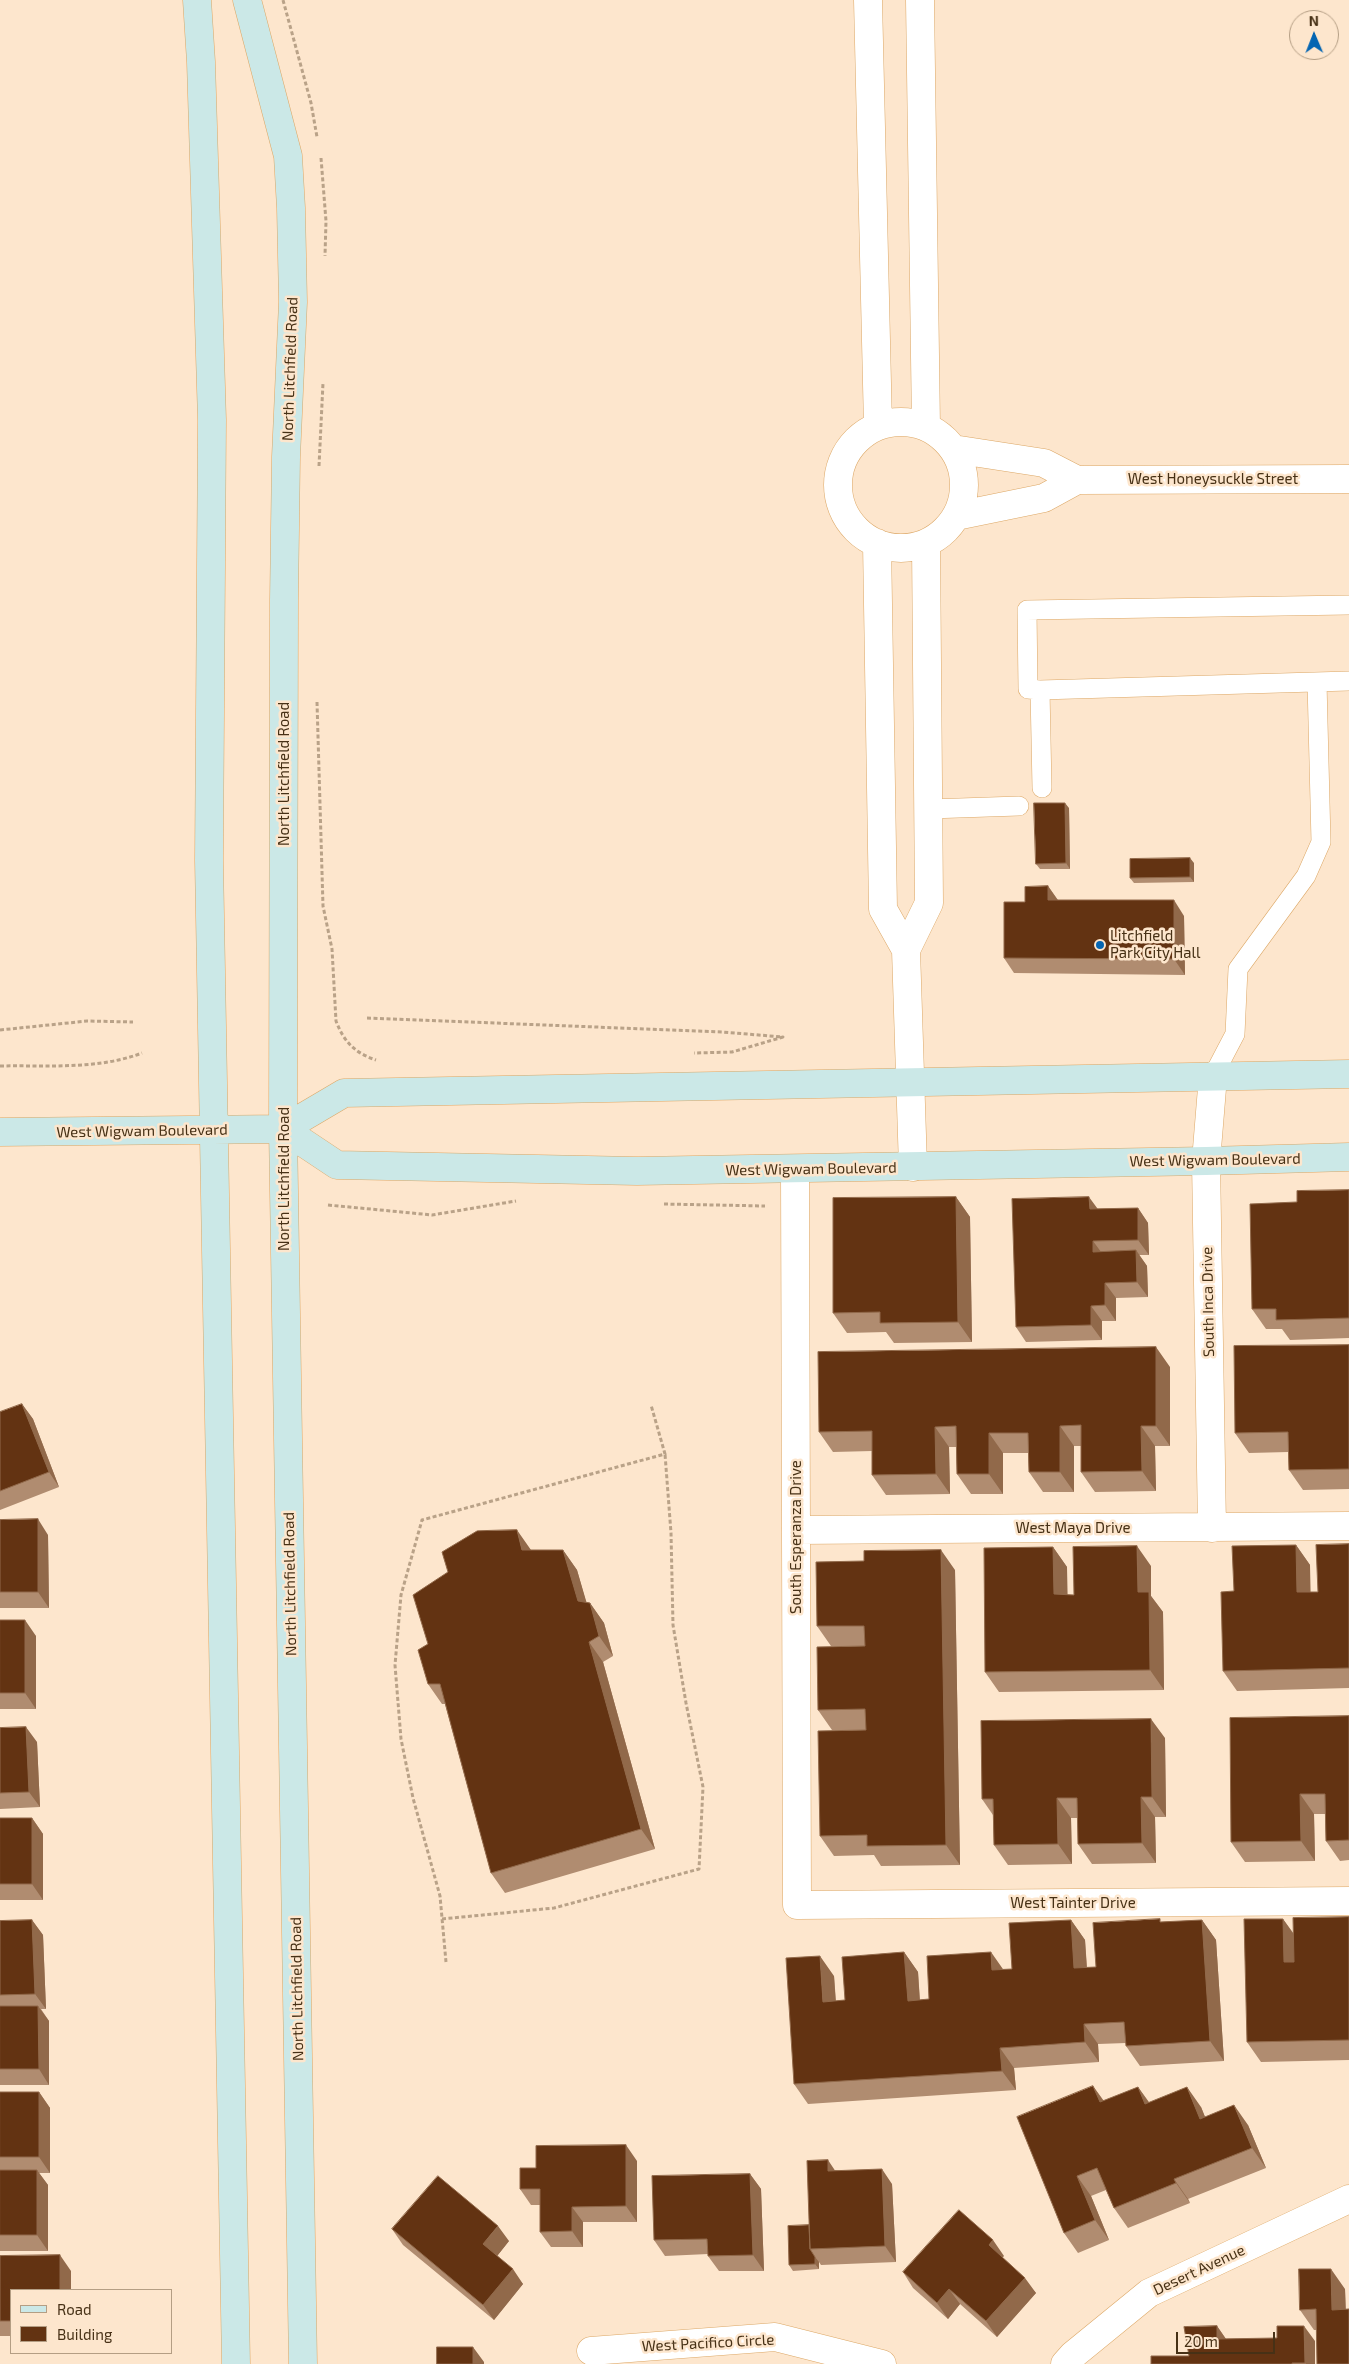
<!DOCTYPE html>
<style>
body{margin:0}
#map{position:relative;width:1349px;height:2364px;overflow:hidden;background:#fde6cd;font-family:"Exo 2",sans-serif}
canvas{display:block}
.legend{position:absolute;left:10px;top:2289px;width:162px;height:65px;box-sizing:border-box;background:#fde6cd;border:1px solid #b49e84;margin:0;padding:6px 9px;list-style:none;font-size:15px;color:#473116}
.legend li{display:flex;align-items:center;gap:10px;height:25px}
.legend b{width:25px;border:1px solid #b49e84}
.north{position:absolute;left:1289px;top:10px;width:50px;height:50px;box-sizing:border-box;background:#fde6cd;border:1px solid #b49e84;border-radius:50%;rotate:359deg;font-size:14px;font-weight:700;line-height:20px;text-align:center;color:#473116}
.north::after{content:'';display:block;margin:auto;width:18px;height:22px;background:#0465b2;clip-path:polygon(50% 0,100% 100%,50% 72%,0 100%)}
.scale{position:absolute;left:1176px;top:2332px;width:99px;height:22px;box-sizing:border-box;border:2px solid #473116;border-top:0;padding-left:6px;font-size:15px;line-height:18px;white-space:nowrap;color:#473116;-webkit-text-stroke:4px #fde6cd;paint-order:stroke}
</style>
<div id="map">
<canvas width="1349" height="2364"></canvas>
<ul class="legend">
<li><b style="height:6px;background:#cbe8e7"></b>Road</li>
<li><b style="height:14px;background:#633312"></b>Building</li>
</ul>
<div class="north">N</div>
<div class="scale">20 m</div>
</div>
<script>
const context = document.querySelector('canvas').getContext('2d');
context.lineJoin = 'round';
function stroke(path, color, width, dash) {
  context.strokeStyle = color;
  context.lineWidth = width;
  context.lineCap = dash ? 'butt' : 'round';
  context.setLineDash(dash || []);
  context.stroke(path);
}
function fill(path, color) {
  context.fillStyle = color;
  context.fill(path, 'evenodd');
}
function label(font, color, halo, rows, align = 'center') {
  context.font = font + ' "Exo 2",sans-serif';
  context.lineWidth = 5;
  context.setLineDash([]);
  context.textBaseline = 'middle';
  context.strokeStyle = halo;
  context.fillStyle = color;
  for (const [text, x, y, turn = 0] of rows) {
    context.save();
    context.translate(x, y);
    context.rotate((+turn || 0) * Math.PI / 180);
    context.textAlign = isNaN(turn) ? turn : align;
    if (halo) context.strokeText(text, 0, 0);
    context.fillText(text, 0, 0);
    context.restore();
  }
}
const path = new Path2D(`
 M283,0l28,103 6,34
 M321,158l5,63 -1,35
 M319,466l4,-83
 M317,702l6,204 9,43 4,72c8,21 19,32 40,39
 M367,1018l355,14 61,5 -51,15 -38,1
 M0,1030l87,-9 46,1
 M0,1066c48,-1 97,4 142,-13
 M664,1204l101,2
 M328,1205l104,10 84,-14
 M442,1919l112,-11 145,-39 4,-82 -17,-84 -13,-78 -2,-92 -6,-79
 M446,1962l-6,-66 -27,-98 -12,-59 -6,-74 6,-70 21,-75 243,-66 -14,-49`);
const lane = new Path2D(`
 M1040,690l-12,-1 -1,-79 322,-5
 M1042,788l-2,-98 309,-9
 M929,809l90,-3
 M1213,1076l22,-42 3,-65 68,-93 15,-34 -4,-160`);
const street = new Path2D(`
 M868,0l10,426
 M920,0l6,427
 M838 485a63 63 0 1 1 126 0a63 63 0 1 1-126 0Z
 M953,449l91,14 33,17 272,-1
 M956,516l88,-18 33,-18
 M877,543l6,366 23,41 7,217
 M906,950l23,-47 -3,-359
 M795,1170l2,735 552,-4
 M1212,1528l-6,-367 7,-85
 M796,1530l553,-4
 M591,2351l184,-14 107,27
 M1065,2364l8,-9 76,-62 200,-94`);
const secondary = new Path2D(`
 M197,0l4,62 11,358 -3,440 27,1504
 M247,0l41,156 3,52 2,94 -7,155 -2,143 -1,529 20,1235
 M283,1129l54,36 300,6 569,-10 143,-4
 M0,1132l283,-3 61,-36 1005,-19`);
const wall = new Path2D(`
 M1069,808l1,61h-30l-4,-5z
 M1194,863v19l-60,1 -4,-5z
 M1048,886l10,14 126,16 1,59 -171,-2 -10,-15 21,-56z
 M1349,1190v148l-59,2 -8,-11h-16l-14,-20 45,-107z
 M956,1197l14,20 2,125 -78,1 -8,-11 -39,1 -14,-20z
 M1138,1208l10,15 1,32h-10l8,11 1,31 -32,1v23h-14v19l-76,2 -10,-15 82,-118z
 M1349,1345v144l-46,1 -14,-20 -1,-18 -39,1 -14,-20z
 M1170,1367v79h-15l1,45 -61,1 -14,-20v-26h-7v46h-31l-14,-20 -1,-19h-25v41h-32l-14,-20 -1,-27h-7l1,47 -64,1 -14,-20v-24l-39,1 -14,-20z
 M22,1404l11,15 26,68 -59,23v-98z
 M0,1520l48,15 1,73h-49z
 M1349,1544v144l-112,3 -14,-20 11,-80 62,-46 14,20v27h8z
 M1053,1547l14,20v28h7l77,-29v30l12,16 1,78 -165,2 -14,-20z
 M531,1550h32l14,20 9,32 4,1 14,20 9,33 -10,6 52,187 -150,44 -14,-20 -46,-169h-3l-14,-20v-40z
 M955,1570l5,295 -79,1 -7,-11 -40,1 -14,-20 46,-106h-34l-14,-20 47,-64h-34l-14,-20z
 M0,1620l36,16v73h-36z
 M1349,1716v144l-9,1 -14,-20 -1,-27h-11l1,47 -70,1 -14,-20z
 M0,1728l37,14 3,65 -40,2z
 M1165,1738l1,79h-11l1,46 -64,1 -14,-20v-26h-7l1,46 -64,1 -14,-20 -1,-30 -11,-16z
 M0,1818h32l11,16v66h-43z
 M1349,1917v143l-88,2 -14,-20 36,-123 11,15z
 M32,1920l11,15 3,74h-5l8,12v64h-49v-164z
 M1071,1920l14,20 2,27h9l66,-45 40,-2 14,20 8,121 -84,5 -14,-20v-3l-28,1 1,18 -85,6 2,22 -208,14 -14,-20 40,-108 2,25 9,-1 59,-48 14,20 2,28 9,-1 74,-30h9z
 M1093,2086l11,15 34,-14 11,15 52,5 4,10 43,8 18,43 -78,31 2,4 -62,25 -14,-20 -8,-18 -15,6 18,44 -31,13 -14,-20z
 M0,2092h39l11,16v65h-11l9,12v66h-48z
 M637,2161v61h-54v25h-32l-11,-15v-27h-9l-11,-16 16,-21z
 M835,2170l57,14 4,78 -75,3 -2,-3v7l-26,2 -4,-6z
 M750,2174l11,15 3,82h-45l-11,-15v-2l-43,2 -11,-16z
 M392,2229l117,12 -12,15 26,28 -29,36 -91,-75z
 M0,2256l71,15v19h-60v46h-11z
 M1004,2256l-2,1 34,36 -39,44 -37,-33 -12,15 -35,-31 -10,-16z
 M1345,2289l1,20 -30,21h-2l-14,-20z
 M1217,2326l9,13 89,2v23h-164l38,-8z`);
const shadedWall = new Path2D(`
 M1065,803l4,5 1,61 -4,-6z
 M1190,858l4,5v19l-4,-5z
 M1048,886l11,16 -11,-2z
 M1174,900l10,16 1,59 -11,-16z
 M956,1197l14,20 2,125 -14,-20z
 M1089,1197l11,15 -10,-3z
 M1138,1208l10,15 1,32 -11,-15z
 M1093,1241l11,15 -11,-4z
 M1136,1250l11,16 1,31 -11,-15z
 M1105,1283l11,15v23l-11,-16z
 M1091,1306l11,15v19l-11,-15z
 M1156,1347l14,20v79l-14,-20z
 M22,1404l11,15 26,68 -10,-15z
 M1060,1426l14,20v46l-14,-20z
 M1141,1426l14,20 1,45 -14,-20z
 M935,1427l14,20 1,47 -14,-20z
 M989,1433l14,20v41l-14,-20z
 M38,1519l10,16 1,73 -11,-16z
 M517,1530l14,20h-9z
 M1296,1545l14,20 1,47 -14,-20z
 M1137,1546l14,20v30l12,16 1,78 -14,-20 -12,-78z
 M1053,1547l14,20 1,47 -14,-20z
 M563,1550l14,20 15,51 -14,-20z
 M941,1550l14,20 5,295 -14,-20z
 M590,1603l14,20 9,33 -14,-20z
 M25,1620l11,16v73l-11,-16z
 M589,1642l14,20 52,187 -14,-20z
 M1151,1719l14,19 1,79 -14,-20z
 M26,1727l11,15 3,65 -11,-15z
 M1300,1794l14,20 1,47 -14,-20z
 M1141,1797l14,20 1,46 -14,-20z
 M1057,1798l14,20 1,46 -14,-20z
 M32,1818l11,16v66l-11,-16z
 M1283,1919l14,20 1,43 -14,-20z
 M32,1920l11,15 3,74 -11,-15z
 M1071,1920l14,20 3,48 -14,-20z
 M1202,1920l14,20 8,121 -14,-20z
 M904,1952l14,20 3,49 -13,-20z
 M991,1952l14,20 -13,-2z
 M820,1956l14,20 3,46 -14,-20z
 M38,2006l11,15v64l-10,-16z
 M1084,2024l14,20 1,18 -14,-20z
 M1000,2048l14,20 2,22 -14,-19z
 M1093,2086l14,20 -7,-4z
 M1138,2087l14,20 -7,-3z
 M1187,2087l14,20 13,32 -14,-20z
 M39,2092l11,16v65l-11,-16z
 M1234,2105l14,20 18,43 -14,-20z
 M626,2145l11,16v61l-11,-16z
 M828,2160l10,15 -10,-4z
 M882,2169l10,15 4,78 -11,-16z
 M37,2170l11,15v66l-11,-16z
 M750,2174l11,15 3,82 -11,-16z
 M1077,2176l14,20 18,44 -14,-20z
 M1174,2179l14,20 2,4 -14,-20z
 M572,2207l11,15v25l-11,-16z
 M498,2226l11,15 -15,19 -11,-16z
 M993,2240l11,16 -4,4 -11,-15z
 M60,2255l11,16v19h-11z
 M815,2257l4,5v7l-4,-5z
 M513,2269l10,15 -29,36 -11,-15z
 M1331,2269l14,20 1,41 -14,-20z
 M1025,2278l11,15 -39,44 -11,-16z
 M949,2289l11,15 -12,15 -11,-16z
 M1217,2326l11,16 -11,-3z
 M1304,2326l11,15v23h-9l-1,-1z
 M473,2347l11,15v2h-11z`);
const building = new Path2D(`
 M1034,803h31l1,60 -30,1z
 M1190,858v19l-60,1v-19z
 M1048,886v14h126v59l-170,-1v-56h21v-15z
 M1349,1190v128l-73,2v-11h-24l-2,-105 47,-2v-11z
 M956,1197l2,125 -78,1v-11l-47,1v-115z
 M1089,1197l1,12 48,-1v32l-45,1v11l43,-2 1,32 -32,1v22l-14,1v19l-75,2 -4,-128z
 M1349,1345v124l-60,1 -1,-38 -53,1 -1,-87z
 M1156,1347v79h-15l1,45 -61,1v-47l-21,1v46h-31l-1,-39h-39v41h-32l-1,-48 -21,1 1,47 -64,1v-44l-53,1 -1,-80z
 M22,1404l27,68 -49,19v-79z
 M38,1519v73h-38v-72z
 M517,1530l5,20h41l15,51 12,2 9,33 -10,6 52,187 -150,44 -51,-189h-12l-10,-34 10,-6 -15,-49 35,-23 -6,-20 35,-21z
 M1349,1544v124l-126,3 -2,-79 13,-1 -2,-45 64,-1 1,47h21l-2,-47z
 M1137,1546l1,46h11l1,78 -165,2 -1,-124 69,-1 1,47 20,1 -1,-48z
 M941,1550l5,295 -79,1v-11l-47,1 -2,-105 48,-1 -1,-21 -47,1 -1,-63 48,-1 -1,-20h-47l-1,-64 48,-1v-10z
 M0,1620h25v73h-25z
 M1349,1716v124l-23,1 -1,-47h-25l1,47 -70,1 -1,-124z
 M1151,1719l1,78h-11l1,46 -64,1 -1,-46h-20l1,46 -64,1 -1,-46h-11l-1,-78z
 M26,1727l3,65 -29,1v-65z
 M0,1818h32v66h-32z
 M1349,1917v123l-102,2 -3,-123h39l1,43h10l-1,-44z
 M1160,1919v3l42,-2 8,121 -84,5 -2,-24 -40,2 1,18 -85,6 2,23 -208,13 -8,-126 34,-2 3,46 22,-2 -3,-43 62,-5 4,49 21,-2 -2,-43 64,-4 1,18 20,-1 -3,-46 62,-3 3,48 22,-1 -3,-44z
 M32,1920l3,74 -35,1v-74z
 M0,2006h38l1,63h-39z
 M1093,2086l7,16 38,-15 7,17 42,-17 13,32 34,-14 18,43 -78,31 2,4 -62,25 -17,-40 -20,8 18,44 -31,13 -47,-116z
 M0,2092h39v65h-39z
 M626,2145v61l-54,1v24l-32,1v-43h-20v-21h16v-22z
 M828,2160v11l54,-2 3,77 -75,3 -3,-88z
 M0,2170h37v65h-37z
 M750,2174l3,81 -45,1 -1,-17 -53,1 -2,-64z
 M438,2176l60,50 -15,18 30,25 -30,36 -91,-76z
 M959,2210l34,30 -4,5 36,33 -39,43 -37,-32 -12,14 -34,-31z
 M809,2225l1,24 5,8v7l-26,1 -1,-39z
 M60,2255v35h-49v31h-11v-65z
 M1299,2269h32l1,41 17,-1v55h-32l-1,-55 -16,1z
 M1217,2326v13l60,-1v-12h27l1,37h-13v1h-141v-8h38l-5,-29z
 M437,2347h36v17h-36z`);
const markers = [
 [1100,945,5,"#0465b2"]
];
const streetNames = [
 ["North Litchfield Road",290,369,-88],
 ["West Honeysuckle Street",1213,479],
 ["North Litchfield Road",284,774,-90],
 ["West Wigwam Boulevard",142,1131,-1],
 ["West Wigwam Boulevard",1215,1160,-1],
 ["West Wigwam Boulevard",811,1169,-1],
 ["North Litchfield Road",284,1179,-90],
 ["South Inca Drive",1208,1302,-91],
 ["West Maya Drive",1073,1528],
 ["South Esperanza Drive",796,1537,-90],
 ["North Litchfield Road",290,1584,-91],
 ["West Tainter Drive",1073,1903],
 ["North Litchfield Road",297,1989,-91],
 ["Desert Avenue",1199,2270,-25],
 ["West Pacifico Circle",708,2343,-3]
];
const poiNames = [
 ["Litchfield",1110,936],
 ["Park City Hall",1110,953]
];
stroke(lane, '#dca765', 20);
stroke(street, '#dca765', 29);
stroke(secondary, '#dca765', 29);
stroke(path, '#b9a288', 3, [4, 2.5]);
stroke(lane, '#fff', 19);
stroke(street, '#fff', 28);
stroke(secondary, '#cbe8e7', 28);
fill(wall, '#b08c70');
fill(shadedWall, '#91694a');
fill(building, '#633312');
stroke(building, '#91694a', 1);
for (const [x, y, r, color] of markers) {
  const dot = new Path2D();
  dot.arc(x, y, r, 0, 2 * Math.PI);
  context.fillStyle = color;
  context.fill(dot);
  stroke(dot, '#fde6cd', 2);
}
label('15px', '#473116', '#fde6cd', streetNames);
label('15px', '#473116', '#fde6cd', poiNames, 'left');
</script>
